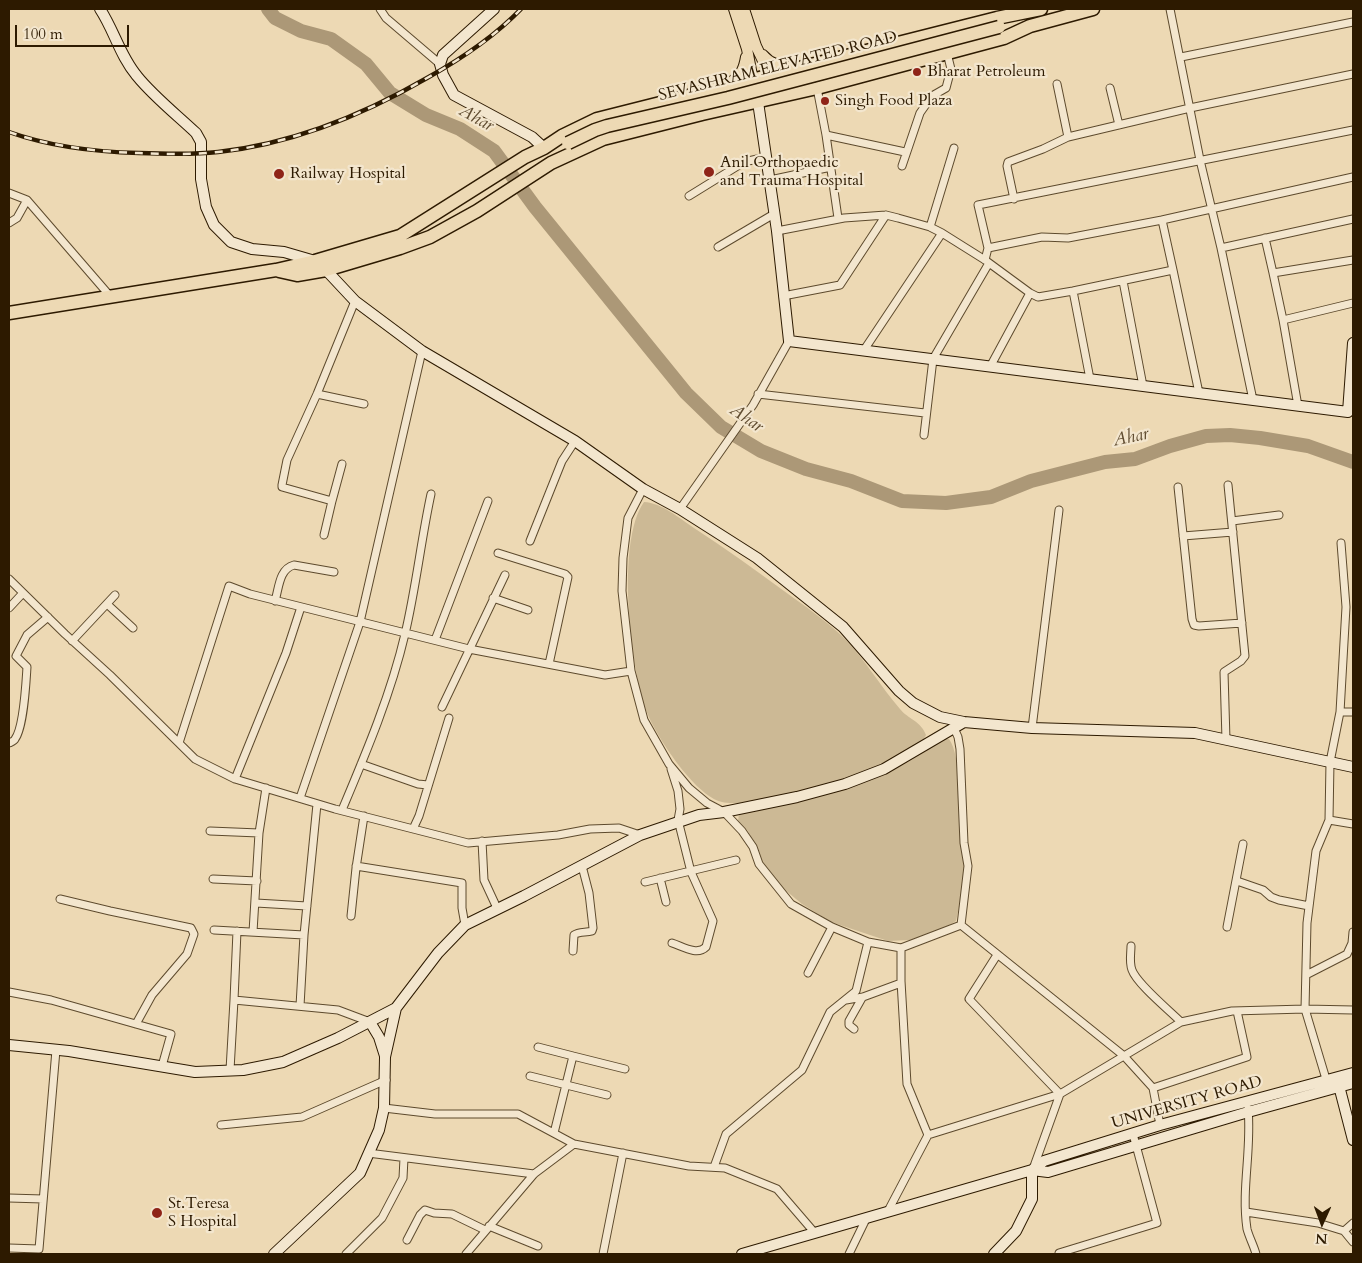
<!DOCTYPE html>
<style>
body{margin:0}
#map{position:relative;width:1362px;height:1263px;overflow:hidden;background:#edd9b4;font-family:Cardo,serif}
canvas{display:block}
.frame{position:absolute;inset:0;border:10px solid #2d1a00;pointer-events:none}
.north{position:absolute;left:1297px;top:1198px;width:50px;height:50px;-webkit-text-stroke:4px #f3e6ce;paint-order:stroke;rotate:182deg;font-size:14px;font-weight:700;line-height:20px;text-align:center;color:#2d1a00}
.north::after{content:'';display:block;margin:auto;width:18px;height:22px;background:#2d1a00;clip-path:polygon(50% 0,100% 100%,50% 72%,0 100%)}
.scale{position:absolute;left:15px;top:25px;width:114px;height:22px;box-sizing:border-box;border:2px solid #2d1a00;border-top:0;padding-left:6px;font-size:15px;line-height:18px;white-space:nowrap;color:#2d1a00;-webkit-text-stroke:4px #f3e6ce;paint-order:stroke}
</style>
<div id="map">
<canvas width="1362" height="1263"></canvas>
<div class="frame"></div>
<div class="north">N</div>
<div class="scale">100 m</div>
</div>
<script>
const context = document.querySelector('canvas').getContext('2d');
context.lineJoin = 'round';
function fill(path, color) {
  context.fillStyle = color;
  context.fill(path, 'evenodd');
}
function stroke(path, color, width, dash) {
  context.strokeStyle = color;
  context.lineWidth = width;
  context.lineCap = dash ? 'butt' : 'round';
  context.setLineDash(dash || []);
  context.stroke(path);
}
function label(font, color, halo, rows, align = 'center') {
  context.font = font + ' Cardo,serif';
  context.lineWidth = 4.5;
  context.setLineDash([]);
  context.textBaseline = 'middle';
  context.strokeStyle = halo;
  context.fillStyle = color;
  for (const [text, x, y, turn = 0] of rows) {
    context.save();
    context.translate(x, y);
    context.rotate((+turn || 0) * Math.PI / 180);
    context.textAlign = isNaN(turn) ? turn : align;
    if (halo) context.strokeText(text, 0, 0);
    context.fillText(text, 0, 0);
    context.restore();
  }
}
const green = new Path2D(`
 M644,502c18,1 35,16 50,26 31,20 60,41 90,63 21,15 44,31 62,49 20,21 35,47 54,69 8,10 21,12 26,26 -2,3 -3,7 -6,9 -3,3 -9,5 -13,8 -23,13 -48,24 -74,30 -25,6 -88,26 -111,20 -27,-6 -67,-67 -76,-92 -16,-44 -30,-169 -2,-208z
 M942,739h7c13,17 10,79 12,102 1,9 4,18 3,27 0,18 -4,35 -8,53l-13,8 -33,11 -22,1 -57,-19 -29,-18 -24,-20 -19,-27 -11,-26 -10,-10 1,-7c68,-15 148,-29 203,-75z`);
const river = new Path2D(`
 M268,9l7,9 26,13 30,8 35,25 24,29 36,22 34,14 34,22 41,56 151,186 35,34 40,24 45,18 45,12 51,20 44,2 45,-6 40,-16 74,-19 30,-3 35,-13 36,-10 24,-1 30,3 48,8 45,16`);
const street = new Path2D(`
 M380,9l6,9 54,46
 M1170,9l30,151 21,88 32,152
 M1181,57l172,-35
 M1057,84l11,53 122,-29 163,-34
 M817,88l9,47 12,83
 M1110,88l9,37
 M826,135l79,17
 M902,166l18,-53 12,-17 14,-8 5,-19 -4,-16
 M770,180l61,-13
 M9,193l18,7 83,96
 M689,196l55,-34 22,-5
 M1014,199l-7,-33 1,-4 35,-13 25,-12
 M9,223l8,-5 10,-18
 M930,227l24,-79
 M777,231l67,-13 42,-3 12,3 32,9 12,6 43,27 45,33 8,4 35,-6 100,-21 -11,-50 191,-43
 M1265,238l8,35
 M718,247l56,-33
 M988,248l54,-11 26,1 94,-18
 M1221,248l132,-29
 M985,260l3,-12 -10,-43 375,-75
 M1173,270l26,123
 M1123,281l20,105
 M1073,291l17,88
 M783,296l57,-11 46,-70
 M1283,320l70,-17
 M864,350l78,-117
 M990,367l40,-74
 M317,394l47,10
 M758,394l167,19
 M1298,406l-15,-86 -10,-47 80,-13
 M924,435l9,-76 56,-96
 M1178,487l14,132 2,6 5,1 43,-3
 M643,489l-15,29 -5,40 -1,33 9,80 13,49 25,44 20,24 18,15 17,9 18,19 11,16 6,17 32,40 41,23 36,15 33,6
 M332,501l10,-37
 M680,509l73,-104 36,-64
 M1232,521l47,-6
 M324,535l8,-34 -50,-14v-2l5,-25 30,-66 38,-93
 M1183,536l50,-4
 M530,541l32,-80 13,-20
 M498,553l67,21 3,3 -19,87
 M9,579l56,55 45,41 85,84 40,20 100,30 133,34 90,-8 32,-6 29,-1 21,7
 M493,598l35,12
 M275,601c4,-13 4,-32 19,-36l40,7
 M107,604l26,24
 M9,608l14,-15
 M435,640l53,-139
 M72,641l43,-46
 M442,707l63,-132
 M1340,712l6,-105 -5,-64
 M1032,728l27,-218
 M1226,740l-2,-68 17,-11 4,-5 -17,-171
 M9,743c1,0 6,-3 6,-4 9,-12 11,-57 12,-72l-11,-11 11,-21 21,-18
 M179,743l50,-157 21,8 219,55 136,26 26,-4
 M361,764l57,20 10,1
 M671,769l7,22 2,18 -2,11 13,52 22,49 -7,26c-9,9 -24,-1 -34,-4
 M235,779l51,-126 15,-46
 M300,798l60,-176 62,-271
 M342,810c24,-57 49,-116 63,-176 11,-46 16,-94 26,-140
 M1329,820l24,4
 M413,829l6,-13 30,-98
 M210,831l49,2
 M482,841l2,39 13,28
 M356,866l106,17v25l3,17
 M660,878l6,24
 M213,879l44,2
 M1237,881l26,9 8,7 8,3 30,6
 M645,882l91,-22
 M60,899l50,12 81,17 3,6 -7,20 -35,41 -16,29
 M256,903l51,3
 M351,916l5,-48 8,-52
 M961,925l163,131 29,32 7,37
 M1227,927l16,-83
 M214,930l90,5
 M253,932l6,-99 7,-45
 M1352,943l1,-11
 M1131,946c0,7 -2,16 1,24 5,14 37,40 49,52
 M573,951l1,-16c5,-4 12,-2 18,-4l1,-3 -4,-35 -7,-27
 M808,973l24,-46
 M1306,975l41,-21 6,-13
 M9,992l42,8 120,34 -9,32
 M234,1000l3,-69
 M846,1000l17,-3 38,-14
 M300,1006l4,-71 13,-131
 M854,1029l-5,-4v-4l13,-23
 M538,1047l35,9 -19,77
 M573,1056l52,13
 M230,1070l4,-70 104,10 32,12
 M530,1076l77,19
 M1326,1079l-21,-70 48,1
 M1153,1088l94,-31 -10,-46
 M384,1108l51,6h83l56,30
 M1248,1109c4,40 -7,80 -1,120 2,8 7,17 9,25
 M221,1125l81,-8 84,-37
 M928,1135l-21,-51 -6,-103v-33l60,-23 7,-59 -4,-23 -4,-94 -2,-12 -4,-9
 M368,1153l166,21
 M714,1167l12,-33 76,-64 28,-58 26,-21 12,-49
 M1033,1169l27,-75 121,-72 51,-11 73,-2 2,-86 9,-72 13,-31 1,-58 10,-50h13
 M9,1198l34,1
 M888,1211l40,-76 132,-41 -91,-95 28,-44
 M1246,1212l72,11 26,8 9,11
 M489,1226l49,20
 M1344,1231l9,-8
 M407,1240l13,-25 5,-5 9,3 18,1 33,16
 M9,1248l30,1 17,-199
 M346,1254l36,-36 21,-40 1,-20
 M466,1254l68,-80 40,-30 115,22 36,2 52,21 37,43
 M603,1254l20,-101
 M849,1254l17,-35
 M1061,1254l-2,-1 98,-30 -24,-89`);
const secondary = new Path2D(`
 M100,9c14,21 20,47 37,67 16,20 40,39 59,57l5,9v37l5,28 8,18 17,17 21,7 32,3 31,9 11,9 29,31 67,50 153,90 68,48 37,20 77,49 86,69 56,64 14,12 27,14 24,5 68,6 163,5 158,34
 M494,9l-51,46 -3,9 3,11 11,20 78,42 12,11
 M758,102l19,129 12,110 559,71 5,-69
 M370,1022l9,15 6,19
 M9,1045l60,6 126,21 48,-2 40,-8 55,-24 58,-30 42,-55 27,-28 59,-29 116,-61 59,-20 25,-3 73,-15 48,-13 39,-15 80,-47
 M1338,1082l15,58
 M1032,1170l16,2 200,-60 105,-29
 M274,1254l86,-81 19,-43 5,-22 1,-51 11,-49
 M742,1254l290,-84 12,-9 116,-36 193,-52
 M994,1254l22,-23 16,-32v-29`);
const primary = new Path2D(`
 M734,9l13,40 7,37
 M744,9l12,37 17,36
 M763,55c8,10 19,12 31,12
 M729,83c11,-6 15,-13 17,-26`);
const highway = new Path2D(`
 M279,271l18,4 29,-5 74,-22 30,-11 47,-26 74,-48 52,-24 99,-25 115,-26 187,-50 26,-12 63,-17
 M9,313l267,-43 39,-9 85,-25 125,-79 19,-9 18,-12 35,-17 400,-101 44,-9`);
const rail = new Path2D(`
 M9,132c39,14 88,20 130,21 26,1 53,2 79,-1 74,-8 145,-37 209,-74 34,-19 67,-41 94,-69`);
const highwayBridge = new Path2D(`
 M568,143l27,-13 12,-4 121,-28 271,-71`);
const markers = [
 [917,72,5,"#8f2418"],
 [825,101,5,"#8f2418"],
 [709,172,6,"#8f2418"],
 [279,174,6,"#8f2418"],
 [157,1213,6,"#8f2418"]
];
const streetNames = [
 ["SEVASHRAM ELEVATED ROAD",778,67,-14],
 ["UNIVERSITY ROAD",1187,1103,-16]
];
const poiNames = [
 ["Bharat Petroleum",927,72],
 ["Singh Food Plaza",835,101],
 ["Anil Orthopaedic",720,163],
 ["and Trauma Hospital",720,181],
 ["Railway Hospital",290,174],
 ["St.Teresa",168,1204],
 ["S Hospital",168,1222]
];
const waterNames = [
 ["Ahar",476,119,29],
 ["Ahar",746,419,34],
 ["Ahar",1131,438,-12]
];
fill(green, '#ccb995');
stroke(river, '#ac9877', 14);
stroke(street, '#5d4a2d', 9);
stroke(secondary, '#2d1a00', 12);
stroke(primary, '#2d1a00', 12);
stroke(highway, '#2d1a00', 15);
stroke(street, '#f3e6ce', 7);
stroke(secondary, '#f3e6ce', 10);
stroke(primary, '#edd9b4', 10);
stroke(highway, '#edd9b4', 12);
stroke(rail, '#2d1a00', 4.5);
stroke(rail, '#f3e6ce', 2.5, [8]);
stroke(highwayBridge, '#2d1a00', 15, []);
stroke(highwayBridge, '#edd9b4', 12);
for (const [x, y, r, color] of markers) {
  const dot = new Path2D();
  dot.arc(x, y, r, 0, 2 * Math.PI);
  context.fillStyle = color;
  context.fill(dot);
  stroke(dot, '#f3e6ce', 2);
}
label('16px', '#2d1a00', '#f3e6ce', streetNames);
label('16px', '#2d1a00', '#f3e6ce', poiNames, 'left');
label('italic 18px', '#604c30', '#f3e6ce', waterNames);
</script>
